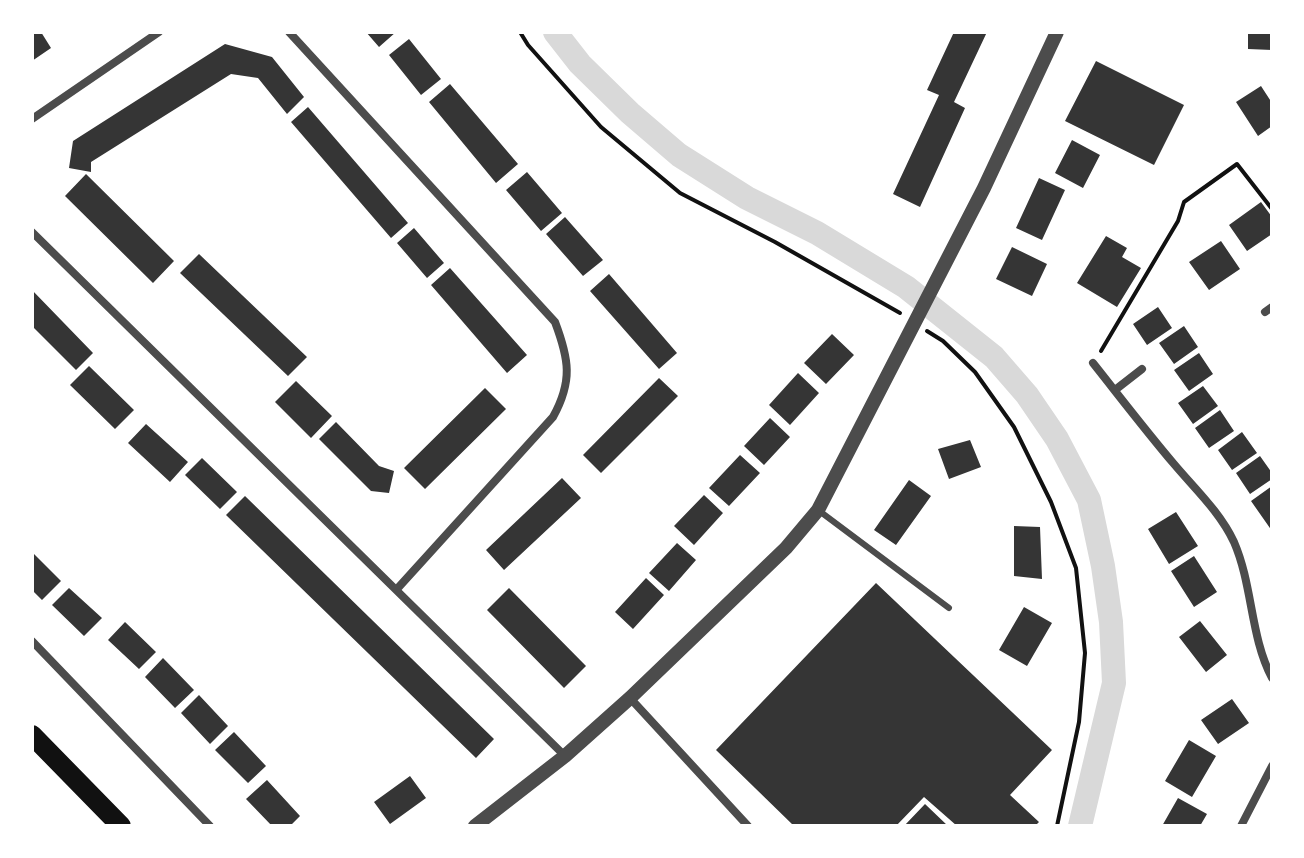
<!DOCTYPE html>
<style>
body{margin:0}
#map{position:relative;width:1304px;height:858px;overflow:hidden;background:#fff;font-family:"Open Sans",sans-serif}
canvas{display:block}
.frame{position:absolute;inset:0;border:34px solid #fff;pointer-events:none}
</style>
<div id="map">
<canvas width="1304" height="858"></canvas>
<div class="frame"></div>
</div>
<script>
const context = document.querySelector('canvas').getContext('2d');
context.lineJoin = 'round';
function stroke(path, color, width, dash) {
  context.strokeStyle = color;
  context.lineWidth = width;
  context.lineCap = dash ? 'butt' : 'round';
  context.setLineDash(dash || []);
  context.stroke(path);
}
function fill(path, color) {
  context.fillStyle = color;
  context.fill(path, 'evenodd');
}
const canal = new Path2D(`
 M555,32l25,32 50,49 49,42 68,43 70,35 89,54 88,70 33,38 30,44 32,61 14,66 8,56 3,61 -34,143`);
const building = new Path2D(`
 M32,32h9l10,16 -19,13z
 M366,32h30l-17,15z
 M954,32h33l-33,70 11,6 -45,99 -27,-13 46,-99 -12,-5z
 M1248,32h24v18l-24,-1z
 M409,39l32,40 -20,16 -32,-40z
 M225,44l47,13 32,40 -17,17 -29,-36 -27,-4 -140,88v10l-22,-4 4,-27z
 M1096,61l88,44 -30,60 -89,-44z
 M450,84l68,80 -22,19 -67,-81z
 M1261,86l11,17v23l-14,10 -22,-34z
 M308,107l100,116 -17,15 -100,-116z
 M1072,140l28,15 -17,33 -28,-15z
 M527,172l35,41 -21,18 -35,-41z
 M86,174l88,87 -21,22 -88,-87z
 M1039,178l26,12 -23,50 -26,-12z
 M1261,202l11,15v17l-25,17 -18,-26z
 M565,217l38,43 -20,16 -37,-42z
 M414,228l30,35 -17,15 -30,-35z
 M1106,236l21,12 -5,9 19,11 -24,39 -40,-24z
 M1221,241l19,28 -31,21 -20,-28z
 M1012,247l35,17 -15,32 -36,-17z
 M199,254l108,103 -19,19 -108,-103z
 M450,268l77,87 -20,18 -76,-88z
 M609,274l68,79 -18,16 -69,-78z
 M32,290l61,63 -17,17 -44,-44z
 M1158,307l14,21 -25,17 -14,-21z
 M1184,326l14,21 -24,17 -15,-21z
 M832,334l22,21 -28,29 -22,-21z
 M1199,353l14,21 -24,17 -15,-21z
 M89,366l45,44 -19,19 -45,-44z
 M798,373l21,20 -29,32 -21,-20z
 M659,378l19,18 -77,77 -18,-18z
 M296,381l36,35 -21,22 -36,-36z
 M1203,386l15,20 -25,18 -15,-21z
 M485,388l21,21 -81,80 -21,-21z
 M1220,410l14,21 -25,17 -14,-20z
 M770,418l20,19 -26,28 -20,-19z
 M336,422l43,44 15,5 -5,22 -18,-2 -52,-52z
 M146,424l42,38 -18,20 -42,-39z
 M1242,432l15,21 -25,17 -14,-20z
 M970,440l11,27 -32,12 -11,-30z
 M740,455l20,18 -31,33 -20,-18z
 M1260,456l12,17v6l-22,15 -14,-21z
 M202,458l35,34 -17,17 -35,-34z
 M562,478l19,20 -77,72 -18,-20z
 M909,480l22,16 -35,49 -22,-15z
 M1272,486v45l-21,-30z
 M704,495l19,18 -29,32 -20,-19z
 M245,496l249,243 -18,19 -250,-243z
 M1176,512l22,34 -29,18 -21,-35z
 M1014,526l26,1 2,52 -28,-3z
 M677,543l19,17 -27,31 -20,-18z
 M32,552l29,29 -19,19 -10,-10z
 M1194,556l23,36 -23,15 -23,-36z
 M646,578l18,17 -31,34 -18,-17z
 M876,583l176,167 -42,45 29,27 -4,4h-78l-33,-29 -28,29h-102l-78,-76z
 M69,588l33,30 -18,18 -32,-31z
 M509,588l77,78 -22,22 -77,-78z
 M1024,607l28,16 -25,43 -28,-16z
 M1200,621l27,34 -21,17 -27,-35z
 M125,622l31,30 -17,17 -31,-29z
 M163,658l31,32 -19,18 -30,-31z
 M199,695l29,31 -18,18 -29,-31z
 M1232,699l17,24 -31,21 -17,-24z
 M234,732l32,34 -18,17 -33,-33z
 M1189,740l27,16 -24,41 -27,-16z
 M410,776l16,22 -36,26 -16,-22z
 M267,780l33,36 -10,10h-18l-26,-27z
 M1178,798l29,16 -7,12h-38z
 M925,804l23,22h-44z`);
const path = new Path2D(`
 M520,32l8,13 73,82 79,66 95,49 125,71
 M927,331l16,10 32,31 39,55 37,75 25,66 9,85 -6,69 -22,104
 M1101,351l77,-130 6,-19 53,-38 35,45`);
const service = new Path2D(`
 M818,510l131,98`);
const minor = new Path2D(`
 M289,32l266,290c14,37 18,59 -2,95l-156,172
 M32,119l127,-87
 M32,232l533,524
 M1265,312l7,-5
 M1093,363c27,34 53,68 81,101 21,25 46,48 60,78 19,44 16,94 38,136
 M1115,390l27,-21
 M32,641l178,185
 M630,698l118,128
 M1241,826l31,-60`);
const tertiary = new Path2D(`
 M475,826l90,-70 65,-58 156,-150 32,-38 166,-322 73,-156`);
const primary = new Path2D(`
 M32,735l89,91`);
stroke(canal, '#d9d9d9', 24);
fill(building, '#353535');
stroke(path, '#111', 4);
stroke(service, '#4c4c4c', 6);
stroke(minor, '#4c4c4c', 8);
stroke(tertiary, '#4c4c4c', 14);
stroke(primary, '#111', 20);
</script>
